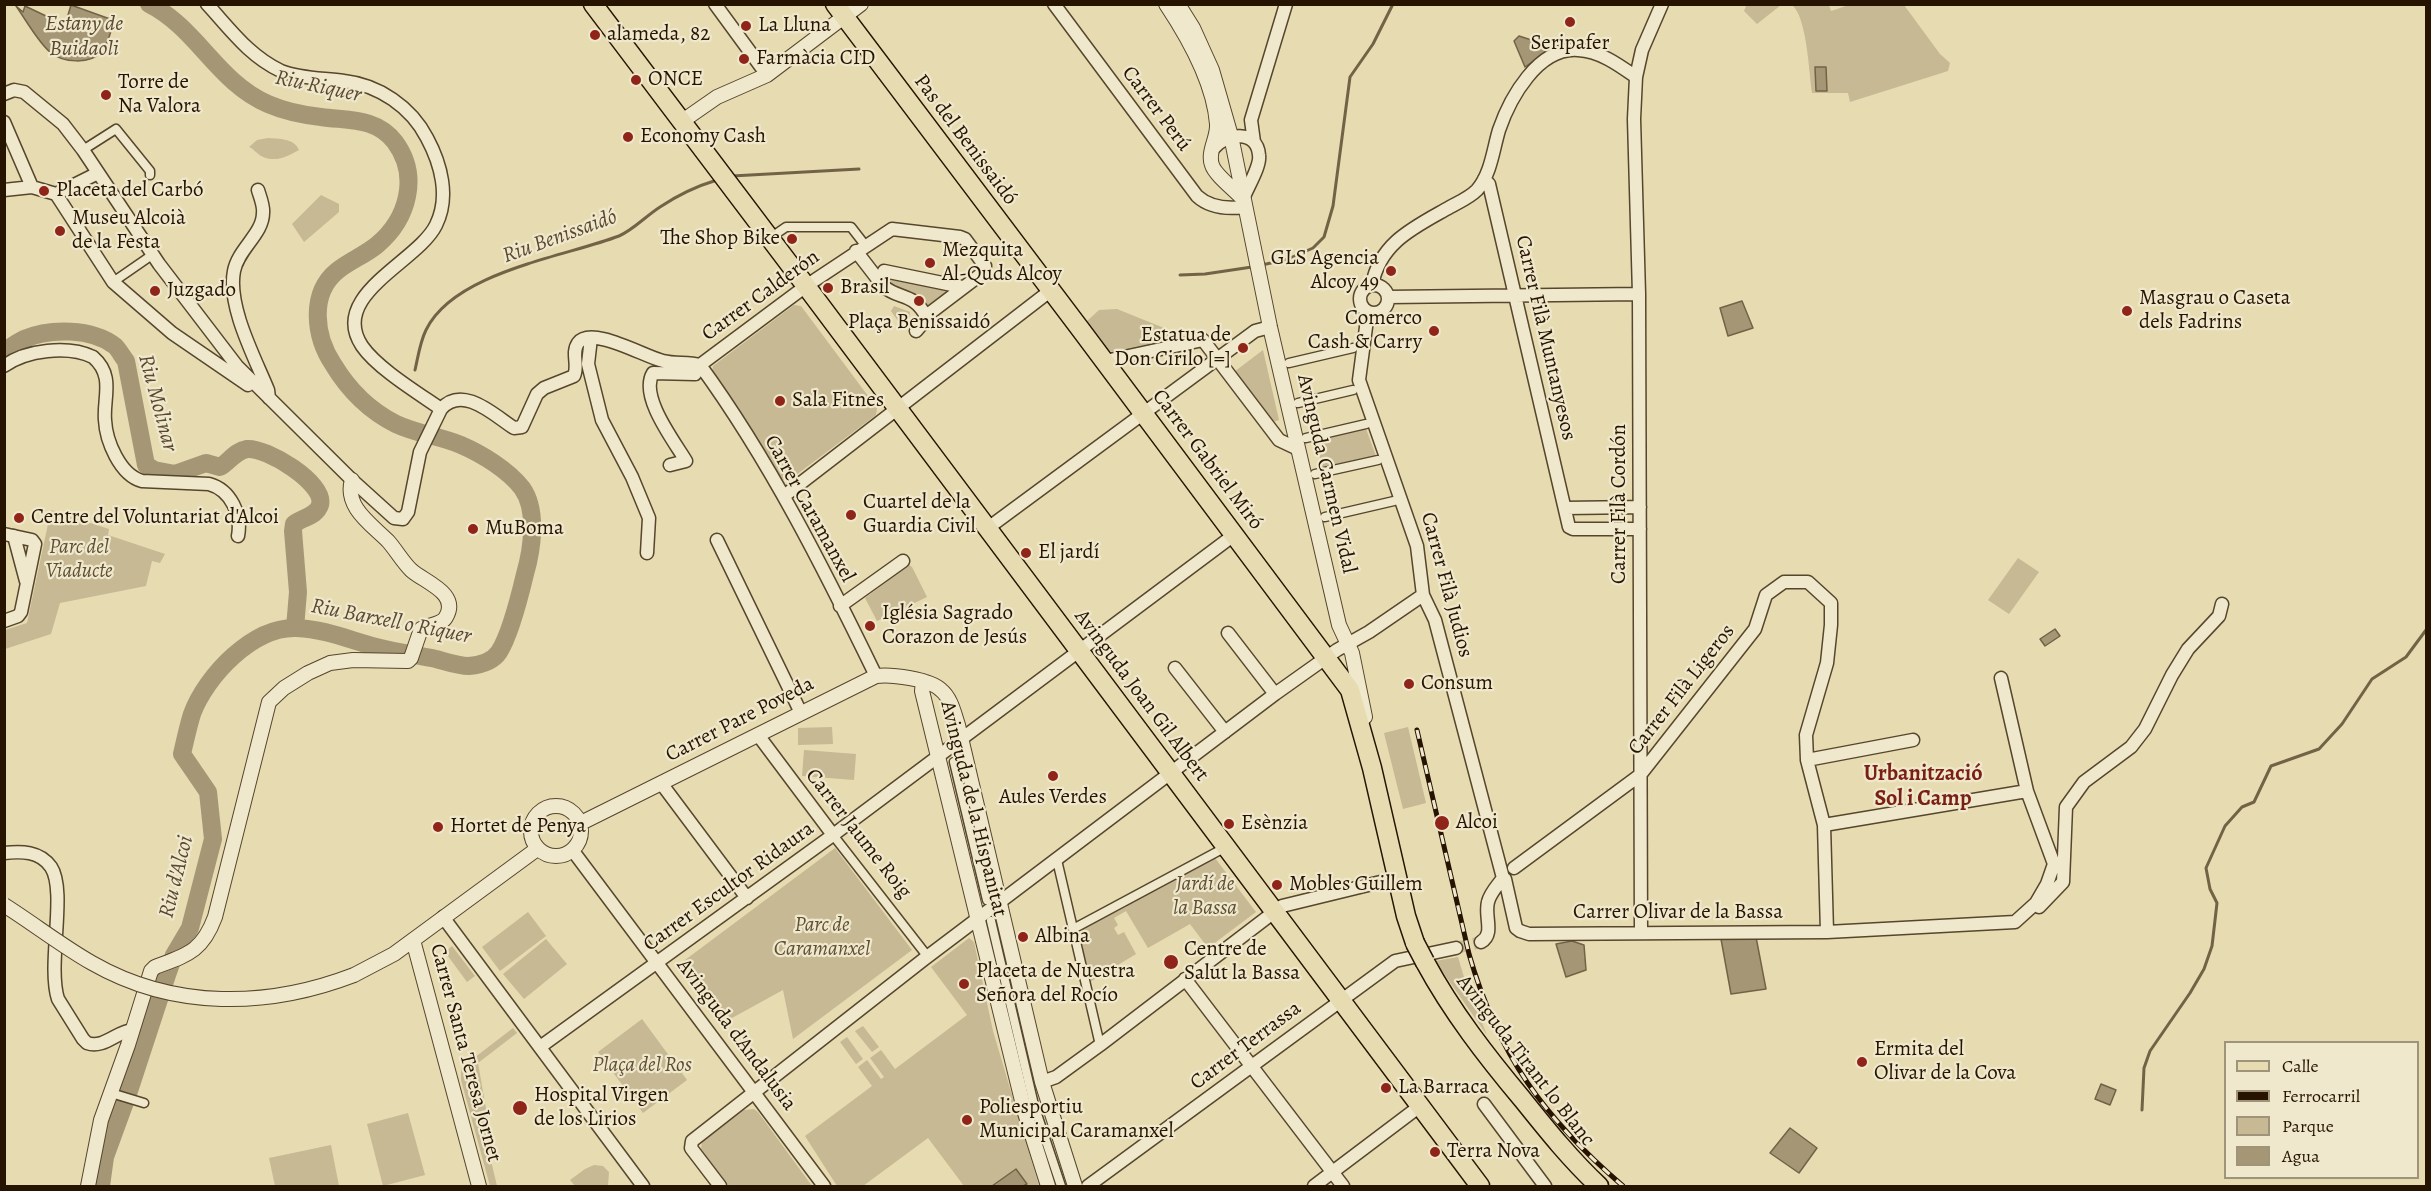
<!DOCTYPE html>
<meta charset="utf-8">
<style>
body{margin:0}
#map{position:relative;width:2431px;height:1191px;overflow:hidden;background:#e7dbb1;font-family:Alegreya,serif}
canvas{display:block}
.frame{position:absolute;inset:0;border:6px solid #261400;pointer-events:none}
.legend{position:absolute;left:2224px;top:1041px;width:195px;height:138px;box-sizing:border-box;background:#efe8cc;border:2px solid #9f937a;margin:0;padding:8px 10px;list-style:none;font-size:18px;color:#261400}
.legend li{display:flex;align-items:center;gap:12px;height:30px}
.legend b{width:30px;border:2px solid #9f937a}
</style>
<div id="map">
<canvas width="2431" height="1191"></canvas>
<div class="frame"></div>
<ul class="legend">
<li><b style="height:8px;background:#e7dbb1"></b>Calle</li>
<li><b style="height:8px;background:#261400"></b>Ferrocarril</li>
<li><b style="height:16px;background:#c6b993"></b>Parque</li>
<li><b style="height:16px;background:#a59775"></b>Agua</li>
</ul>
</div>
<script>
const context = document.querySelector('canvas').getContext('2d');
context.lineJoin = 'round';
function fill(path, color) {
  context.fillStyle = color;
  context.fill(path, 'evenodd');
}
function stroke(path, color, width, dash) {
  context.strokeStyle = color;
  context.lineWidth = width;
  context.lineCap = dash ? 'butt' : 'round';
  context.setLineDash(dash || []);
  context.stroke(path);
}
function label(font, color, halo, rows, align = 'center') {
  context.font = font + ' Alegreya,serif';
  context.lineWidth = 4.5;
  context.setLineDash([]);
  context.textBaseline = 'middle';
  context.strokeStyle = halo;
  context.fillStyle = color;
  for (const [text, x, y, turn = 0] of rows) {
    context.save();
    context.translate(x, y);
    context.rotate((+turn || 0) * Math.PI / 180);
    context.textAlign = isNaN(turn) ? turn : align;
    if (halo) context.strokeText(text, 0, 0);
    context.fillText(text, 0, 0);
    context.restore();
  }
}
const green = new Path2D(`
 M1747,4h34v1l-24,19 -13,-13z
 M1792,5h37l2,6 18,-6h55l36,49 10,9 -2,8 -98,31 -2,-9h-36c-3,-20 -5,-76 -20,-88z
 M268,138c11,1 26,0 31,12 -13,7 -23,13 -38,6 -5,-3 -7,-7 -12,-9l8,-7z
 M321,195l18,9v8l-35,30 -12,-18z
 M884,275l65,15v1l-22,17 -40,-25 2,-2z
 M794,305l7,1 76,102 -1,7 -88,66 -7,-2 -69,-106 1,-7z
 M894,306l16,6 -1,8 -3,2 -8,-1 -7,-10z
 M1117,309l52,21v10l-60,12 -23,-30 13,-12z
 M1263,350l16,70 -6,2 -39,-50z
 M1365,426l11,30 -54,12 -6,-30z
 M51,510l58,19 -1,6 57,19 -5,9 -8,-2 -6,25 -86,17 -9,31 -46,15v-19l22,-7z
 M2018,558l21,14 -30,42 -21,-14z
 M909,565l3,2 15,30 -50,24 -12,-23z
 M832,727l1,17 -35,1v-17z
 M1408,727l18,76 -23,6 -19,-76z
 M804,750l52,4 -2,26 -52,-4z
 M835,848l77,102 -119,89 -10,-49 -62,34 -44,-58z
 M1215,858l41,54 -48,36 -18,-24 -42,24 -22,-37 -12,7 4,7 -4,3 4,7 6,-3 12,22 -46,28 -11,-45 3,-8 44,-22 4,-6z
 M528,912l18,24 -46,35 -18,-24z
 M969,938l5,4 19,89 46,155h-75l-36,-48 -65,48h-26l-32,-50 67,-50 -14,-19 9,-7 14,19 3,-2 -14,-19 11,-8 14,19 72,-54 -36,-48z
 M546,939l21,25 -43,35 -21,-25z
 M452,946l23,30 -8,6 -22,-30z
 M1458,957l8,27 21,51 -52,-74z
 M642,1019l45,61 -44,33 -45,-61z
 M863,1026l16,21 -7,5 -17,-21z
 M513,1028l4,5 -39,30 14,80v22l5,21h-7l-29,-106v-12z
 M847,1037l16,22 -7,5 -16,-22z
 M754,1109l4,3 54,74h-83l-28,-37 1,-7 42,-32z
 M408,1113l17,62 -42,11 -16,-62z
 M331,1145l8,41h-64l-6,-28z
 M594,1165l9,1 6,6 -1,14h-33l-5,-6 15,-11z`);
const water = new Path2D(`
 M71,5l39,14 3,6c-3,8 -5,20 -11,26 -11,14 -40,12 -52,1 -12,-10 -24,-32 -34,-46l7,6 2,-6 40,19z
 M1519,36l31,10 1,3 -26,18 -11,-26z
 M1815,67h11l1,24h-11z
 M1742,301l11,27 -25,8 -8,-28z
 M2055,629l5,7 -15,10 -5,-7z
 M1756,937l10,52 -35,5 -10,-55z
 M1572,941l12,4 2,25 -20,7 -10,-33z
 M2101,1084l15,6 -6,15 -15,-6z
 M1790,1128l27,20 -18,25 -29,-20z
 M1016,1169l11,15 -4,2h-31z`);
const stream = new Path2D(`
 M732,176l127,-7
 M1262,265l26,-6 25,-11 11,-11 9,-31 17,-129 23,-33 20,-40
 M1180,275l25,-1 47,-7
 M415,370c3,-13 5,-28 11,-40 28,-58 138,-73 193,-94 14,-6 27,-20 41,-29 18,-12 37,-21 57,-27
 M2142,1110l2,-42 6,-17 40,-58 14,-24 8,-23 5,-43 -7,-14 -4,-21 19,-42 17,-19 12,-5 17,-36 48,-17 23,-25 30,-45 34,-22 20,-27`);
const river = new Path2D(`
 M4,351c7,-3 13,-9 20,-12 26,-11 68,-11 91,7 4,4 7,10 11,15l20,104 8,5 21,4 31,-11 14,4c9,-5 15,-16 27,-18 19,-2 79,34 73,56 -4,12 -18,12 -26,19l-1,7 5,61 -3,36
 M101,1186l4,-29 23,-63 39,-119 7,-20 16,-27 23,-89 -5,-47 -26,-38c3,-13 6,-27 10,-40 14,-38 61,-88 105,-86 27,1 53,12 79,19 20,5 40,8 60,12 11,3 22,7 33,7 11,-1 24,-5 30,-14 11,-17 21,-57 26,-78 7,-24 13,-64 -3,-86 -14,-18 -40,-34 -61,-43 -21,-9 -44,-11 -65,-21 -26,-13 -48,-35 -63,-60 -18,-27 -24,-70 4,-93 12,-10 28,-16 40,-26 31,-26 43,-69 18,-103 -19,-25 -47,-21 -74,-25 -18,-2 -37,-6 -53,-13 -50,-21 -71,-76 -119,-100`);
const minorTunnel = new Path2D(`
 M1456,948l25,-6`);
const pedestrian = new Path2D(`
 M83,150l33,-21 34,42v4
 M770,238l16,-11h65l14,18
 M113,282l39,-27
 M1289,363l64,-15
 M1298,403l55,-13
 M1306,438l60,-14
 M1315,474l63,-14
 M1325,517l69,-16
 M954,762l33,138
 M833,835l95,122
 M1057,860l43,185
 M991,921l43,184 27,81
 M1073,929l153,-82
 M111,1093l33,10`);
const minor = new Path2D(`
 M207,4c23,25 42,52 74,67 21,8 42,7 63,10 35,4 67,26 83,57 14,26 23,59 9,87 -18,37 -108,70 -74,121 15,22 56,47 79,63
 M715,4l52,71
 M1054,4l143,192c13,12 31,13 47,11
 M4,94l10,-4 10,2 39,32 20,26 76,114 78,102 115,114 42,38 9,1 5,-7 12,-60 21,-43c22,-25 54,7 73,19l8,-1 15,-33 7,-6 30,-12c5,-11 -3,-23 4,-33 13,-18 67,14 85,18 12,3 25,1 37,4
 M4,122l28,65
 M1254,142l-3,-22 35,-116
 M1213,149c12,-16 44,-20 46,6 2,11 -12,33 -16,44
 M1484,179l5,5 80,343 4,2h67
 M4,190l28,-3 24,7 42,-21
 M258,190c2,7 6,16 5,23 0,21 -25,36 -29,58 -7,35 21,87 34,119l1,8
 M56,194l57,88 59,51 76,52
 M856,251l27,35c16,14 30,6 43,30
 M884,271l78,16
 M1360 299a14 14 0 1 1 28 0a14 14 0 1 1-28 0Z
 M1372,285c8,-43 43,-58 78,-78 9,-5 19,-9 27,-17 14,-16 16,-40 22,-60 11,-32 39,-83 79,-80 22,1 41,15 58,27
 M1388,297l251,-3
 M1368,312l-9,68 58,166 6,49 12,25 68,258
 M591,338l-3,26 14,56 30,57 17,41 -2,35
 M1105,361l98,-21 76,100 19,9
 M700,365c70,96 124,204 176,311
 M4,366c22,-16 64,-21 89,-9 22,19 10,41 12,63 1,21 15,55 37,61l67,3c22,6 33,31 29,52
 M670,465l16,-4c-12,-20 -47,-65 -33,-88l42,1 5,-9 106,-79 86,-57 68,8 5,2 20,27 -1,6 -58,44 -4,8 -6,7
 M784,496l266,-205
 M1565,508l75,-1
 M988,528l267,-197 15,-4
 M4,534l28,6 3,4 -14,68 -3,4 -14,5
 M14,536l12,45
 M717,540l84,173
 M840,606l63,-45
 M1228,633l47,61
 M1175,668l50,64
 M758,735l75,100
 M1807,760l106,-20
 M661,783l86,115
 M1824,825l203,-34
 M573,851l251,335
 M4,853c17,-2 36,-2 47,14 16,24 -4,98 7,132l25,40 4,4c17,6 30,-12 46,-13
 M1514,868l126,-93 115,-146 11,-34 18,-13h24l23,21v22l-4,38 -21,72 1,25 17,65 3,107
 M1505,879l11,49 4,3 9,3 298,-2 188,-10 21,-19 11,-19 7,-20 -27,-73 -26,-113
 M2039,907l24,-25 3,-75 18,-25 47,-35 14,-18 27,-54 16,-26 31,-33 3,-12
 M443,917l200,269
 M1641,931l-2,-637 -5,-175 2,-42 6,-27 20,-46
 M1481,942c14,-8 3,-26 7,-40 2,-9 10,-17 15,-24
 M1185,979l158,207
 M540,1047l293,-212 401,-300
 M1042,1082l14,-5 44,-32 182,-139 115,-28
 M1484,1104l61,82
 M720,1186l-29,-38 1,-7 231,-181 352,-266 62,-44 32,-18 54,-37
 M1088,1186l307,-225 61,-13
 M1314,1186l106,-80`);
const tertiary = new Path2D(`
 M1166,4c22,33 48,80 51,120 1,14 -10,28 -5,41 3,10 23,25 31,34
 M1178,4l15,24 19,42 19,66 39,191 69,298 13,28 13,64
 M681,122l36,-25 50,-22 94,-71
 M923,681l-1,10 103,422 23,73
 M531 831a25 25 0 1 1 50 0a25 25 0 1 1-50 0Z
 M581,823l295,-147c15,-2 54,3 65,14 10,8 13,23 17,35l84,357 33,104
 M413,940l66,246
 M354,975l40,-21 143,-105
 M88,1186l13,-66 27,-75 23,-74 4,-4c32,-12 47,-15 60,-50l54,-215 15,-14 24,-15 22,-10 23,-3 55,1 3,-3 10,-29c7,-5 20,-3 25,-12 14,-24 -22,-35 -35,-47 -9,-9 -15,-20 -23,-29 -17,-17 -44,-34 -36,-61`);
const primary = new Path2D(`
 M593,4l213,282 674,900
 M835,4l246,326 269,360 22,78 34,148 9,27
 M1425,962c27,50 62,95 98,138 24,30 48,60 76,86`);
const rail = new Path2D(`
 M1417,730l52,224c29,101 75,164 154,232`);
const tertiaryBridge = new Path2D(`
 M4,905c30,19 58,41 88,58 82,47 176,45 262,12`);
const primaryBridge = new Path2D(`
 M1415,943l10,19`);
const markers = [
 [1570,22,6,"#8f2418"],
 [746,26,6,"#8f2418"],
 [595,35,6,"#8f2418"],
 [744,59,6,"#8f2418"],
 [636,80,6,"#8f2418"],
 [106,95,6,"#8f2418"],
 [628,137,6,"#8f2418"],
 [44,191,6,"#8f2418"],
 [60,231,6,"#8f2418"],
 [792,239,6,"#8f2418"],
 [930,263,6,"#8f2418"],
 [1391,271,6,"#8f2418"],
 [828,288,6,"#8f2418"],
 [155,291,6,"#8f2418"],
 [919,301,6,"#8f2418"],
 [2127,311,6,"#8f2418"],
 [1434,331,6,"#8f2418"],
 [1243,348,6,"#8f2418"],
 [780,401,6,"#8f2418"],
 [851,515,6,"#8f2418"],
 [19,518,6,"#8f2418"],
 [473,529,6,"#8f2418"],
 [1026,553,6,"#8f2418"],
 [870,626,6,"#8f2418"],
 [1409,684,6,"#8f2418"],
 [1053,776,6,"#8f2418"],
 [1442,823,8,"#8f2418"],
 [1229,824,6,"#8f2418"],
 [438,827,6,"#8f2418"],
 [1277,885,6,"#8f2418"],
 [1023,937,6,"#8f2418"],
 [1171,962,8,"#8f2418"],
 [964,984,6,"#8f2418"],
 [1862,1062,6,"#8f2418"],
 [1386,1088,6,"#8f2418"],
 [520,1108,8,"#8f2418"],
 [967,1120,6,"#8f2418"],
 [1435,1152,6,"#8f2418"]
];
const poiNames = [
 ["La Lluna",758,26],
 ["alameda, 82",607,35],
 ["Seripafer",1570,44,"center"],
 ["Farmàcia CID",756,59],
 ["ONCE",648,80],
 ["Torre de",118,83],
 ["Na Valora",118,107],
 ["Economy Cash",640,137],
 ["Placeta del Carbó",56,191],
 ["Museu Alcoià",72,219],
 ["de la Festa",72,243],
 ["The Shop Bike",780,239,"right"],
 ["Mezquita",942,251],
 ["Al-Quds Alcoy",942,275],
 ["GLS Agencia",1379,259,"right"],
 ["Alcoy 49",1379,283,"right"],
 ["Brasil",840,288],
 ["Juzgado",167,291],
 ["Masgrau o Caseta",2139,299],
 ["dels Fadrins",2139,323],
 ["Comerco",1422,319,"right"],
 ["Cash & Carry",1422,343,"right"],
 ["Plaça Benissaidó",919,323,"center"],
 ["Estatua de",1231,336,"right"],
 ["Don Cirilo [=]",1231,360,"right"],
 ["Sala Fitnes",792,401],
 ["Cuartel de la",863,503],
 ["Guardia Civil",863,527],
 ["Centre del Voluntariat d'Alcoi",31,518],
 ["MuBoma",485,529],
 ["El jardí",1038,553],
 ["Iglésia Sagrado",882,614],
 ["Corazon de Jesús",882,638],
 ["Consum",1421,684],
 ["Aules Verdes",1053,798,"center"],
 ["Alcoi",1456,823],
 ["Esènzia",1241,824],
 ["Hortet de Penya",450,827],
 ["Mobles Guillem",1289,885],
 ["Albina",1035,937],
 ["Centre de",1184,950],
 ["Salut la Bassa",1184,974],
 ["Placeta de Nuestra",976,972],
 ["Señora del Rocío",976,996],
 ["Ermita del",1874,1050],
 ["Olivar de la Cova",1874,1074],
 ["La Barraca",1398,1088],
 ["Hospital Virgen",534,1096],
 ["de los Lirios",534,1120],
 ["Poliesportiu",979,1108],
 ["Municipal Caramanxel",979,1132],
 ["Terra Nova",1447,1152]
];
const streetNames = [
 ["Carrer Perú",1156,109,53],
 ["Pas del Benissaidó",965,140,53],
 ["Carrer Calderón",761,296,-36],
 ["Carrer Filà Muntanyesos",1545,338,77],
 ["Carrer Gabriel Miró",1207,460,53],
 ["Avinguda Carmen Vidal",1326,474,77],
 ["Carrer Filà Cordón",1620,504,-90],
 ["Carrer Caramanxel",809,509,61],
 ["Carrer Filà Judios",1446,585,75],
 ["Carrer Filà Ligeros",1682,690,-52],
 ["Avinguda Joan Gil Albert",1141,696,53],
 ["Carrer Pare Poveda",740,720,-27],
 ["Avinguda de la Hispanitat",973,809,76],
 ["Carrer Jaume Roig",858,834,52],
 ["Carrer Escultor Ridaura",729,887,-36],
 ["Carrer Olivar de la Bassa",1678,913],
 ["Avinguda d'Andalusia",736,1035,53],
 ["Carrer Terrassa",1246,1046,-37],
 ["Carrer Santa Teresa Jornet",465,1053,75],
 ["Avinguda Tirant lo Blanc",1525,1061,52]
];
const parkNames = [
 ["Parc del",79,548],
 ["Viaducte",79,572],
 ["Jardí de",1205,885],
 ["la Bassa",1205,909],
 ["Parc de",822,926],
 ["Caramanxel",822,950],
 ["Plaça del Ros",642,1066]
];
const waterNames = [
 ["Estany de",84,25],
 ["Buidaoli",84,50],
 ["Riu Riquer",318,87,12],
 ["Riu Benissaidó",560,237,-20],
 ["Riu Molinar",157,403,75],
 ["Riu Barxell o Riquer",391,622,11],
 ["Riu d'Alcoi",177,877,-76]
];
const neighbourhoodNames = [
 ["Urbanització",1923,775],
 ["Sol i Camp",1923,800]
];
fill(green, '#c6b993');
fill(water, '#a59775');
stroke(water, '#726346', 1.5);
stroke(stream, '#726346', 3);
stroke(river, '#a59775', 18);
stroke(minorTunnel, '#cabd96', 12, [12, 6]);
stroke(pedestrian, '#56462c', 11);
stroke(minor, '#56462c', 15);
stroke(tertiary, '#56462c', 16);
stroke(primary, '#261400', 21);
stroke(pedestrian, '#efe8cc', 8);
stroke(minor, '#efe8cc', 12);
stroke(tertiary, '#efe8cc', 14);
stroke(primary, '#e7dbb1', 18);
stroke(rail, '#261400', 5);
stroke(rail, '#efe8cc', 3, [9]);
stroke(tertiaryBridge, '#56462c', 16, []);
stroke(primaryBridge, '#261400', 21, []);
stroke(tertiaryBridge, '#efe8cc', 14);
stroke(primaryBridge, '#e7dbb1', 18);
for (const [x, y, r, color] of markers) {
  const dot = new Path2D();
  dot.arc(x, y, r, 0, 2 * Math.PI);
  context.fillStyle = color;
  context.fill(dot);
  stroke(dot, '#efe8cc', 2);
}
label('21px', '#261400', '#efe8cc', poiNames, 'left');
label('21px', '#261400', '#efe8cc', streetNames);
label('italic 21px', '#5e4e33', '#efe8cc', parkNames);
label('italic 22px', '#59482f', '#efe8cc', waterNames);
label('bold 22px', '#7a1f14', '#efe8cc', neighbourhoodNames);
</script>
